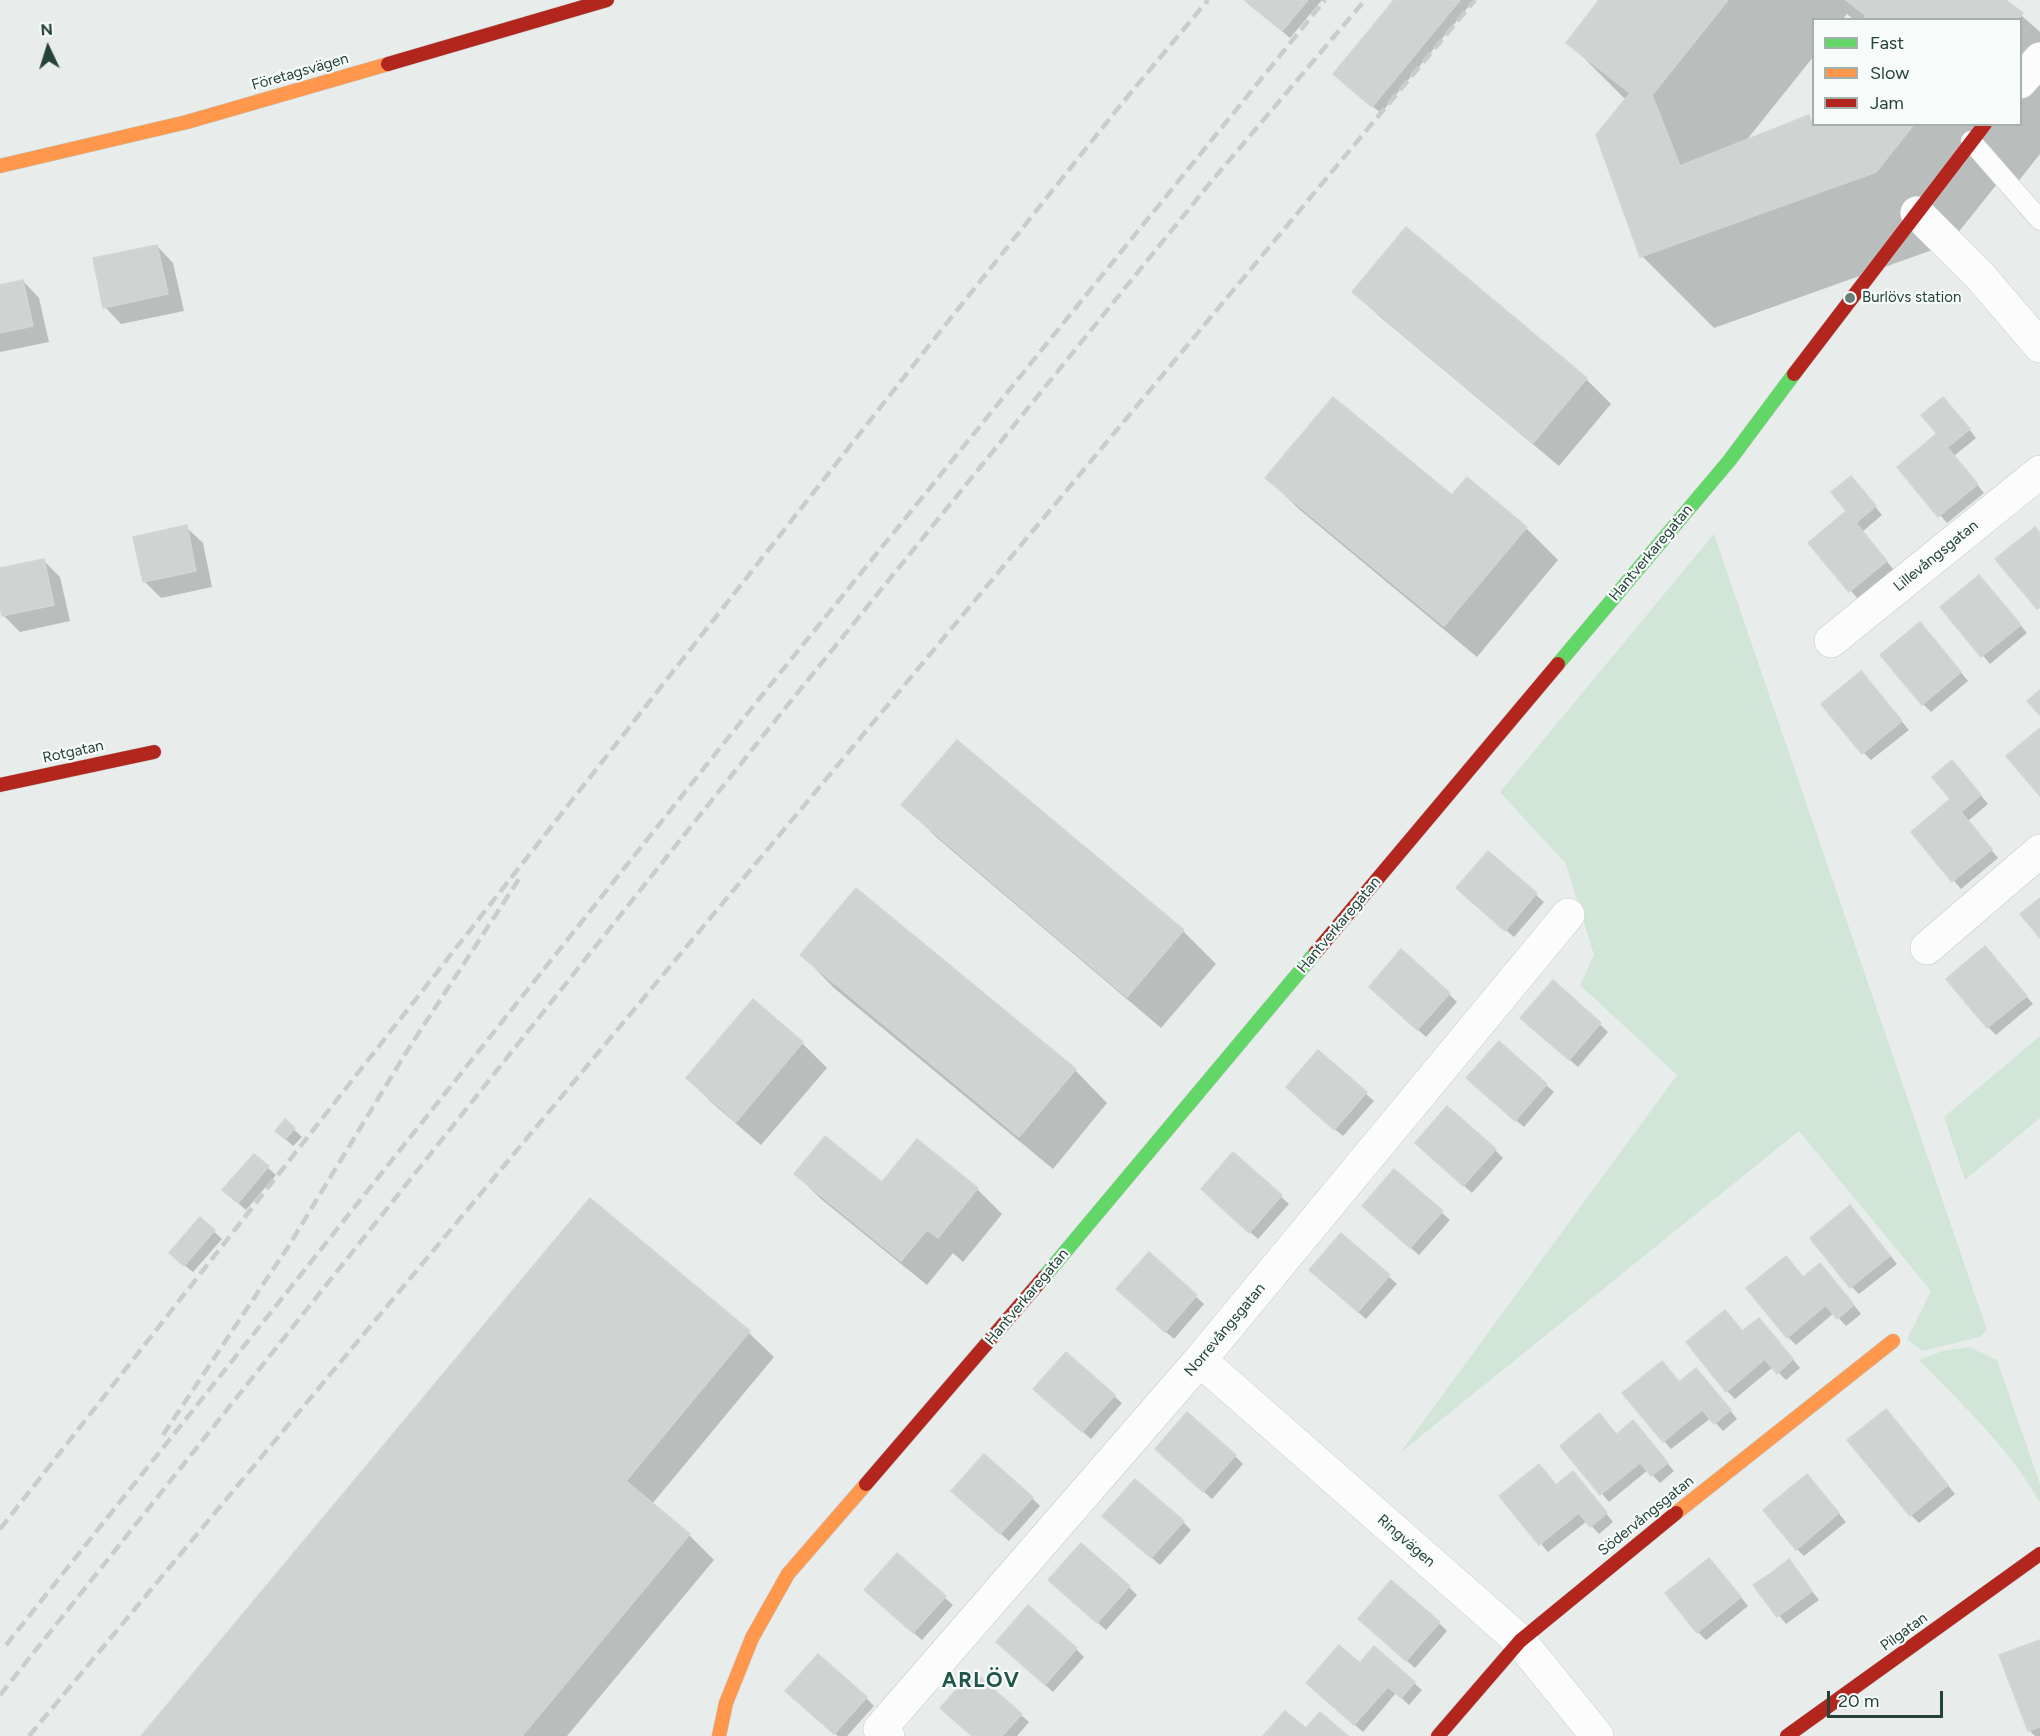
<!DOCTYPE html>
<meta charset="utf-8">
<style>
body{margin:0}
#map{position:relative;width:2040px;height:1736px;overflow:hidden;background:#e8edeb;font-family:Figtree,sans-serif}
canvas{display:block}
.legend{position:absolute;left:1812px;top:18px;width:210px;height:108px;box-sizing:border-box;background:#f7fbf9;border:2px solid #a3b1ad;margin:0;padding:8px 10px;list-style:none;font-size:18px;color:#24423a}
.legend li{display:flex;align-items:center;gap:12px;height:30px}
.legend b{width:30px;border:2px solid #a3b1ad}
.north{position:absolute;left:18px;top:18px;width:60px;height:60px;-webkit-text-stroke:4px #f7fbf9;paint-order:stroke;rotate:356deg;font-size:16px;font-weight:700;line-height:24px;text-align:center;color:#24423a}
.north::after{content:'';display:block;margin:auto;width:21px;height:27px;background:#24423a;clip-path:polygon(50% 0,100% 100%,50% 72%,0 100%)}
.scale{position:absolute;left:1827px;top:1691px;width:116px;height:27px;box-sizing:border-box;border:3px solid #24423a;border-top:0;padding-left:8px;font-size:18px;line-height:21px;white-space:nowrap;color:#24423a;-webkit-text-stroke:4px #f7fbf9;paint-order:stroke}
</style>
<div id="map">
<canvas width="2040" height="1736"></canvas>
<ul class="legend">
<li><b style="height:8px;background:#63d668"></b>Fast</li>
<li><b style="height:8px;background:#ff974d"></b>Slow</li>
<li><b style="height:8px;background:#b3261e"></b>Jam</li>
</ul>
<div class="north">N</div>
<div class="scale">20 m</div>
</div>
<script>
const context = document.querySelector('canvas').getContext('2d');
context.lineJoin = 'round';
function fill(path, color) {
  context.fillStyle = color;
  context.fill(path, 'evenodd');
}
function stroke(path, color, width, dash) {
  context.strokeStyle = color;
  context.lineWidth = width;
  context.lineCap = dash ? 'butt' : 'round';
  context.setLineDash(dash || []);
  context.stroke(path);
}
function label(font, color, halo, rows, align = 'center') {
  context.font = font + ' Figtree,sans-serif';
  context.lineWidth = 4.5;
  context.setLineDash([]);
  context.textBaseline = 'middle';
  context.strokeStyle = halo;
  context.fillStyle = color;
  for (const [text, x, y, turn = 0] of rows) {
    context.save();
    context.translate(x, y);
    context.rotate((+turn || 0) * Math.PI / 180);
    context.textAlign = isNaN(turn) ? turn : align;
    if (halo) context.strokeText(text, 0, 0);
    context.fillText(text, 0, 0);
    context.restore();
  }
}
const green = new Path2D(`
 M1714,534l273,796 -7,7 -58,14 -15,-12 24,-48 -132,-160 -399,322 277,-378 -97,-90 14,-30 -28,-91 -66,-72z
 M2040,1036v82l-75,62 -21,-63z
 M1969,1347l28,13 43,124v19c-30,-55 -78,-98 -121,-143l23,-9z`);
const shadow = new Path2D(`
 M1246,0h76l-32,38z
 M1396,0h78l-93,113 -38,-31z
 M1601,0h403l36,32v122l-23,29 -12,-9 -56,70 -235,84 -72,-72 -16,-156 -58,-58zM1847,14l7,6h166v104h-206l-6,-7 -63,25 69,-86v-36h28z
 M1406,229l180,150 25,25 -52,62 -180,-150 -25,-24z
 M157,246l16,17 11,48 -63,13 -16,-17z
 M23,281l16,17 10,44 -49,10v-66z
 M1951,406l25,32 -22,18 30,37 -37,30 -48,-56 39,-33z
 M1267,478l185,19 74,31 32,32 -81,97 -177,-147z
 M1858,486l24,29 -20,17 32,38 -36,29 -48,-56 38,-31z
 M186,527l17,16 9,44 -51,11 -17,-17z
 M43,560l17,17 10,44 -50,11 -16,-16 -4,-17v-29z
 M1987,584l40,49 -37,31 -48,-57z
 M1928,632l40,49 -37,31 -8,-8z
 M1868,681l41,49 -38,30 -7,-7z
 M957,742l226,189 33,33 -55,64 -225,-191 -33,-33z
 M1960,770l28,34 -20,17 30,37 -37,31 -48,-56 39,-34z
 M1488,853l56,49 -30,35 -48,-41z
 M1985,948l48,56 -37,31 -8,-8z
 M802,955l273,115 32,33 -54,66 -219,-181z
 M1553,982l55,50 -30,35 -48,-42z
 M1378,994h71l8,8 -31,35z
 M753,1001l49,42 25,25 -66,77 -49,-42 -24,-25z
 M1318,1052l56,49 -31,35 -48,-41z
 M1546,1085l8,7 -30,35 -48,-41z
 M285,1121l17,16 -9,9 -16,-15z
 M918,1141l59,48 25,25 -39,48 -10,-9 -26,32 -106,-86 -25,-25 86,11z
 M1495,1150l8,8 -31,35 -47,-42z
 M1233,1154l56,50 -31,35 -48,-42z
 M254,1156l22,19 -30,35 -14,-12z
 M1394,1171l56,49 -31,35 -48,-41z
 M590,1200l159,133 25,24 -122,147 37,31 25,25 -147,176h-424z
 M1858,1215l39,49 -38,30 -7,-7z
 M200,1219l22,20 -29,33 -14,-11z
 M1341,1235l56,49 -31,35 -47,-41z
 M1149,1254l55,50 -30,35 -48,-42z
 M1828,1273l33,41 -15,12 -12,-13 -38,32 -8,-8 16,-59z
 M1725,1312l18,21 24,-5 33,40 -14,12 -13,-13 -38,32 -8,-8z
 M1662,1363l18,20 24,-5 33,41 -14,12 -12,-13 -40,31 -7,-8z
 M1114,1396l8,7 -31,36 -48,-42z
 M1893,1418l62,76 -36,29 -8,-8z
 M1633,1422l41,49 -14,12 -12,-13 -39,32 -47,-56 45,-23 10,12z
 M1235,1456l8,8 -31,35 -47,-42z
 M1807,1476l39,46 -42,34 -7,-7z
 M1580,1481l33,41 -14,12 -12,-13 -39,31 -47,-56z
 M1032,1498l8,8 -31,35 -48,-42z
 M1183,1522l8,8 -31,35 -48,-41z
 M897,1555l56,50 -31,35 -48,-42z
 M1788,1561l31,39 -33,24 -31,-38z
 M1716,1567l32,39 -42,34 -8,-8z
 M1129,1587l8,8 -31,35 -48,-42z
 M1439,1623l8,8 -32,37 -47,-41z
 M2040,1642v94h-5l-6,-6z
 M1374,1648l48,42 -13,15 -13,-12 -33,39 -47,-41 44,-26z
 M1076,1649l8,8 -31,35 -47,-42z
 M866,1698l8,8 -27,30h-9l-43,-37z
 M1021,1715l8,7 -12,14h-44z`);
const building = new Path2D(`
 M1244,0h64l-26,31z
 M1394,0h66l-88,107 -39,-33z
 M1599,0h129l-76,95 28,71 129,-51 4,11 1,-2h100l-38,48 -236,85 -44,-122 34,-42 -64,-50z
 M1846,0h160l17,13 -5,7h-155l3,-4z
 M1406,227l181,151 -54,65 -181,-151z
 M157,245l11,49 -65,14 -10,-50z
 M23,280l10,46 -33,7v-48z
 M1333,397l119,98 15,-18 60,50 -83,99 -179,-148z
 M1943,397l27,32 -22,18 -27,-32z
 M1936,434l42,50 -40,33 -41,-50z
 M1851,476l25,30 -20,17 -25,-31z
 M1846,511l41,50 -38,31 -41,-49z
 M187,525l9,46 -53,11 -10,-45z
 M2035,527l5,6v74l-3,2 -42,-50z
 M44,559l10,46 -52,11 -2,-10v-38z
 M1979,575l42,50 -40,32 -41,-50z
 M1920,622l41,50 -39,33 -42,-50z
 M1861,671l41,50 -40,33 -41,-50z
 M2040,690v25l-13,-14z
 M2040,728v68l-34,-40z
 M957,740l227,190 -57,67 -226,-192z
 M1952,760l29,35 -20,17 -29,-35z
 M1950,799l42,50 -40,33 -41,-50z
 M1488,851l49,42 -32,38 -49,-43z
 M856,888l220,181 -57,68 -219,-182z
 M2040,898v40l-20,-24z
 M1985,946l42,50 -40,32 -41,-49z
 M1401,949l49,44 -33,37 -48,-43z
 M1553,980l48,43 -32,37 -49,-42z
 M753,999l50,43 -67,80 -50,-44z
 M1499,1041l48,43 -32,37 -49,-43z
 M1318,1050l49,42 -33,38 -48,-43z
 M1447,1106l49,43 -33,37 -48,-43z
 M285,1119l10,9 -10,11 -10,-8z
 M825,1136l57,46 35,-43 61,49 -40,50 -11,-8 -26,31 -107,-87z
 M1233,1152l49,43 -33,38 -48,-44z
 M254,1154l15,12 -31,37 -16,-13z
 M1394,1169l49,42 -33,37 -48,-42z
 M590,1198l160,133 -124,150 64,53 -168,202h-381z
 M1850,1205l40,51 -40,32 -40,-50z
 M200,1217l15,13 -31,36 -15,-13z
 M1341,1233l49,42 -32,37 -49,-42z
 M1149,1252l48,43 -32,37 -49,-43z
 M1786,1256l40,49 -39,33 -41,-50z
 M1820,1263l34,42 -17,14 -34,-42z
 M1725,1310l40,49 -39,33 -40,-50z
 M1759,1318l34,41 -16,15 -35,-43z
 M1066,1352l49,43 -33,37 -49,-43z
 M1662,1361l40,49 -39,32 -41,-49z
 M1696,1368l35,42 -17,14 -35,-42z
 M1886,1409l62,76 -38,31 -63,-76z
 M1187,1412l49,43 -33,37 -48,-43z
 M1599,1413l41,50 -40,32 -40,-49z
 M1633,1420l35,43 -17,13 -34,-42z
 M984,1454l49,43 -33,37 -49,-43z
 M1539,1464l40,49 -40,32 -40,-49z
 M1573,1471l34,42 -17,14 -34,-42z
 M1807,1474l32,39 -43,37 -33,-40z
 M1135,1479l49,42 -33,37 -49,-42z
 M1081,1543l49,43 -33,37 -49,-43z
 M897,1553l49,43 -33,37 -49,-43z
 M1709,1558l32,39 -44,36 -32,-40z
 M1789,1559l23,32 -17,13 -24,-31z
 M1771,1573l24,31 -18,13 -24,-32z
 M1391,1580l49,42 -34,39 -48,-42z
 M1028,1605l49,43 -32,37 -49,-43z
 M2040,1640v87l-12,4 -29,-76z
 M1339,1645l49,42 -34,38 -48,-42z
 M1374,1646l41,36 -14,16 -41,-35z
 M818,1654l49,43 -33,37 -49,-43z
 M973,1671l49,43 -20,22h-30l-32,-28z
 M1285,1711l21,17 9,8h-52z
 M1320,1712l28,24h-33l-9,-8z`);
const lane = new Path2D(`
 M1971,141l69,79`);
const street = new Path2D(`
 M2020,82l20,-23
 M1917,213l63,63 60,70
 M1831,641l209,-169
 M1927,948l113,-97
 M1200,1360l320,281 77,95
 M888,1736l-8,-7 320,-369 368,-445`);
const fast = new Path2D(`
 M1558,664l171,-203 65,-87
 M1044,1277l272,-325`);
const slow = new Path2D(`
 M0,166l187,-44 201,-58
 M1676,1513l217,-172
 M719,1736l7,-33 26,-65 36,-64 78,-90`);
const jam = new Path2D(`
 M388,64l219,-64
 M1794,374l191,-250
 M0,785l154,-33
 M1316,952l242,-288
 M866,1484l178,-207
 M1438,1736l82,-95 156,-128
 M1787,1736l253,-182`);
const rail = new Path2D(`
 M163,1435l125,-188 119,-196 112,-172
 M0,1529l923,-1176 196,-246 89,-107
 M6,1645l753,-946 566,-699
 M0,1695l782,-983 428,-529 155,-183
 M29,1736l1446,-1736`);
const markers = [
 [1850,298,6,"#697e78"]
];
const streetNames = [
 ["Företagsvägen",300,72,-16],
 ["Hantverkaregatan",1651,553,-50],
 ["Lillevångsgatan",1936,556,-39],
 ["Rotgatan",73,752,-12],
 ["Hantverkaregatan",1339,925,-50],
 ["Hantverkaregatan",1027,1297,-50],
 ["Norrevångsgatan",1225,1330,-50],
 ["Södervångsgatan",1646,1516,-39],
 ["Ringvägen",1406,1541,41],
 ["Pilgatan",1904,1632,-36]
];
const poiNames = [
 ["Burlövs station",1862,298]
];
const districtNames = [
 ["ARLÖV",981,1681]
];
fill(green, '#d1e6d8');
fill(shadow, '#0003');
fill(building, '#cfd4d2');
stroke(building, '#d1d6d4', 1.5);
stroke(lane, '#c5cac8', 21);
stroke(street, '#c5cac8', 34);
stroke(fast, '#c3cbc8', 15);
stroke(slow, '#c3cbc8', 15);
stroke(jam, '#c3cbc8', 15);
stroke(lane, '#fcfcfc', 20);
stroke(street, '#fcfcfc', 33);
stroke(fast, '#63d668', 14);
stroke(slow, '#ff974d', 14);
stroke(jam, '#b3261e', 14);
stroke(rail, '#c9cdcc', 4.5, [12, 6]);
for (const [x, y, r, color] of markers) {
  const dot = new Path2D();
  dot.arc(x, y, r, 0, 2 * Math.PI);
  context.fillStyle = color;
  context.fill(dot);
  stroke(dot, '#f7fbf9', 2);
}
label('15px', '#24423a', '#f7fbf9', streetNames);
label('15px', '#24423a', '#f7fbf9', poiNames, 'left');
context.letterSpacing = '1.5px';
label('bold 21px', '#1f5548', '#f7fbf9', districtNames);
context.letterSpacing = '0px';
</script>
